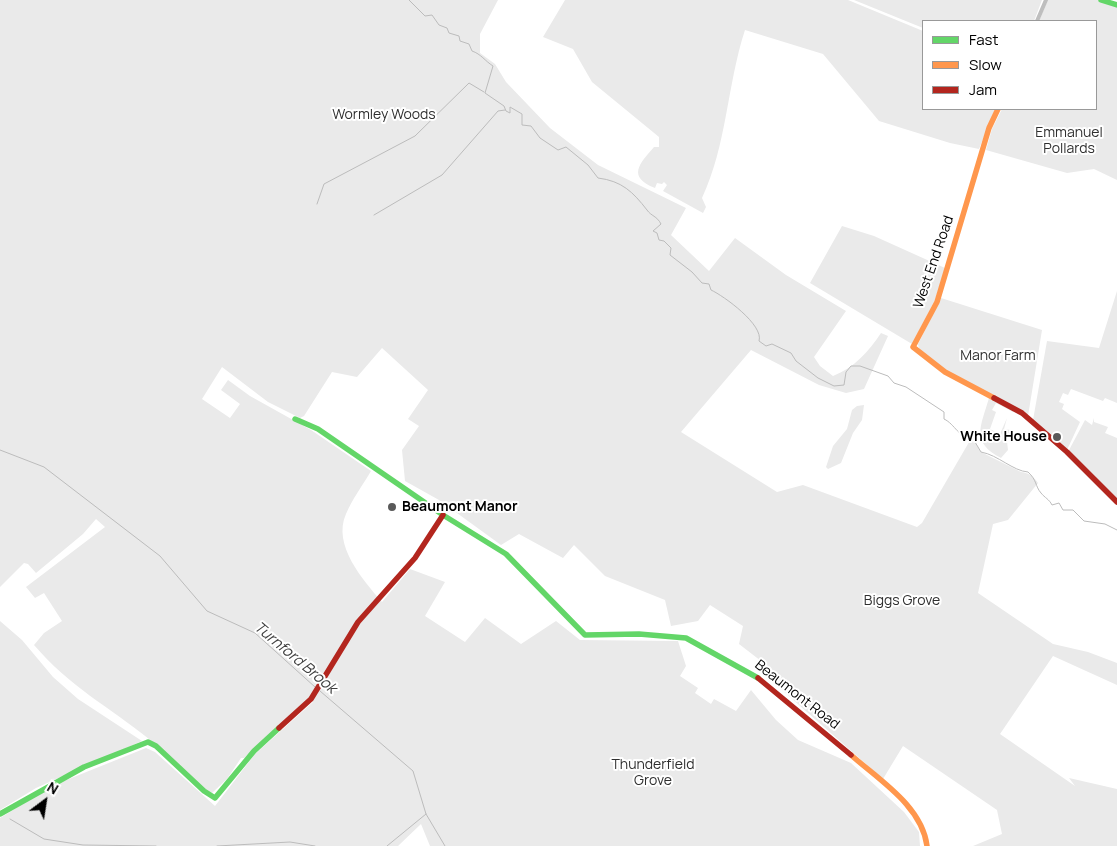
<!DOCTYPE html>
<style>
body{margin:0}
#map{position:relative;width:1117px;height:846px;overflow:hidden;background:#fff;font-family:Manrope,sans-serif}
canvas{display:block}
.legend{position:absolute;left:922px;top:20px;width:175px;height:90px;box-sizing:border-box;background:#fff;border:1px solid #999;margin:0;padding:6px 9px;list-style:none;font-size:15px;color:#000}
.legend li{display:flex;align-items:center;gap:10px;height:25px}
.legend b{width:25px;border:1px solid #999}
.north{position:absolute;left:20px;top:776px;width:50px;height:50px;-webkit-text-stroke:4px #fff;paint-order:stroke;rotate:31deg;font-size:14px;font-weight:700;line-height:20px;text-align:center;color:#000}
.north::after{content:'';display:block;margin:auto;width:18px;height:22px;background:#000;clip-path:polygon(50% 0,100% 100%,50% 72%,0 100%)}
</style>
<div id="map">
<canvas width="1117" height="846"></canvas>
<ul class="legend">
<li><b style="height:6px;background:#63d668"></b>Fast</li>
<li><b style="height:6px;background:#ff974d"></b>Slow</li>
<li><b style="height:6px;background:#b3261e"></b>Jam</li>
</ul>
<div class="north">N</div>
</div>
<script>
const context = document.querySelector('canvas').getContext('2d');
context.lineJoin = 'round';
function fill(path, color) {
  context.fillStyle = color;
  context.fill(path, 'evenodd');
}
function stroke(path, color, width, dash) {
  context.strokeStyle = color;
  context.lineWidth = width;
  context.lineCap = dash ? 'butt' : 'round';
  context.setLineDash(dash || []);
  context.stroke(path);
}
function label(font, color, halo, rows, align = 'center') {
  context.font = font + ' Manrope,sans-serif';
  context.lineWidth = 4;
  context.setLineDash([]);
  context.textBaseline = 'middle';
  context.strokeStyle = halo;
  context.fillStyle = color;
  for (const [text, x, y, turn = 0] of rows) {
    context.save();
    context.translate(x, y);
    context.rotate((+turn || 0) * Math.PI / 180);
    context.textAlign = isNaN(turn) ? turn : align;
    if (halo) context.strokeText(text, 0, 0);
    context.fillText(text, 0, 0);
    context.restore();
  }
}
const green = new Path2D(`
 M0,0h498l-18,34v19l15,11 11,18 44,46 48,37 88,43 -15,27 38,36 26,-33 51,37 60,36 -32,46 6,9 13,10c21,-8 36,-25 48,-43l7,3 -24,53 -18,4 -27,-8 -68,-35 -70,82 96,60 26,-7 114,42 5,-4 50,-86 9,15 40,20c8,1 12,4 17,11l-30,37 -15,4 -15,69 75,51 35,8 29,11v22l-64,-29 -53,78 75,52 -6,-8 48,11v57h-144l29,-12 -5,-24 -94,-64 -20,33 -109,-96v-12l-35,-27 4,-18 -33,-21 -12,16 -27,5 -6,-26 -60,-24 -31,-31 -11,13 -44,-24 -18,11 -62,-45 -34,-19 -3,-31 17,-24 -11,-7 20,-29 -46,-42 -25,29 -25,-5 -28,44 -4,2 -32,-16 -46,-35 -20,32 28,19 10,-14 -19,-14 7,-10 22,16 61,34 60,41c-8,14 -19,28 -25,43 -14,31 17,66 36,88l28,-33 35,13 -20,34 40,26 20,-24 36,26 35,-23 24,19 98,1 8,25 -6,10 18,12 -3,5 16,11 3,-5 22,12 15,-21 25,30 22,20 53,23 53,49 15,20 1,14h-490l-9,-22 -23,22h-398v-28l54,-33 92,-37 9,4 60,54 40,-52 58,-52 -4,-3 -65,59h-3l-14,21 -15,14c-22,-11 -43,-38 -63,-54 -41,-33 -79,-52 -115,-94l10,-12 18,-12 -18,-28 -9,5 -9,-11 79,-60 -9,-8 -13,15 -47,39 -8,-9 -4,-1 -24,24z
 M565,0h283l75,31v78h72l-16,40 -29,-6 -71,-22 -56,-67 -78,-24c-18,55 -18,115 -43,168l4,9 -3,6 -40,-22 4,-6 -3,-3 -2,2 -5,-1 -2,5c-28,-11 -16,-24 -1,-41h5v-10l-67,-55 -19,-33 -30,-12z
 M854,0h188l-8,21h-111v7z
 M1048,0h50l19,6v174l-23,-11 -27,4 -81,-23 6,-21 10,-20h94v-88h-57z
 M842,226l32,10 71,32 -10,32 -23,44 -102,-61z
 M1117,291v112l-12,-5 -2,3 -32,-12 -3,6 -5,-2 -4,9 5,2 -2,5 18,13 -13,28 -34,-30 14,-79 52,7z
 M941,298l101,32 -14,86c-18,-16 -110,-53 -110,-72z
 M989,398l25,13 -1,1 -17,-9 -4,7 4,2 -6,17 10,5 7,-16 -3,11 7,1 -4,11 1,9 -7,8c-31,-16 -20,-32 -12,-60z
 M864,405l-2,15 -9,13 -12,30 -13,6 -2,-2 7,-21 14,-17 5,-19 5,-4z
 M1094,418v4l14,5 -3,6 12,5v60l-49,-46 17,-32 7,5z
 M0,621l22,19 31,37 25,22 64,42 -106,47 -36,22z`);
const stream = new Path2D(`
 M409,0l16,16 7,-1 7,10 8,3 2,5 10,3 1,5 9,3 3,7c9,3 13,10 21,15l-8,27 19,13 2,5 4,2v-6l12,7v11l9,1 9,12 18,12 8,-3 22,18 10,13c24,3 35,14 49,32 4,6 10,6 14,14l-8,7 4,2 2,7 5,1 7,7 -1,7 22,17 10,11 7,1 2,6c13,6 53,35 48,51l7,5 6,-2 19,9 5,8 22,17 16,8 10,-1 2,-13 5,-6h9l28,10 6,7 12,4 38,25v7c11,5 15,20 28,18l9,15c17,3 32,19 47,20 9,8 7,14 13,21 4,5 8,6 11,12l7,-2 4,7h10l11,11 21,3 12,6
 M317,204l7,-20 91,-48 54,-53 15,9
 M374,215l68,-40 56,-64 7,-1
 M0,450l44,17 116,89 47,55 48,22 60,54
 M320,691l93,80 13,43 19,32
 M10,819l34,20 39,6 73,1
 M217,846l73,-4 25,4
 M387,846l39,-32`);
const street = new Path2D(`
 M1037,21l9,-21`);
const fast = new Path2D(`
 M1101,0l16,5
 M295,419l23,10 125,86 63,39 79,81 54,-1 47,4 72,40
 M0,814l84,-47 64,-25 8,4 48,45 11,7 39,-47 25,-23`);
const slow = new Path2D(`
 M994,398l-49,-26 -32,-25 24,-45 52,-174 9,-19
 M851,755c28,25 71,51 76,91`);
const jam = new Path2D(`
 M994,398l28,15 45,39 50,50
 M758,678l93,77
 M279,728l32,-29 47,-77 57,-64 28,-43`);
const markers = [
 [1057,437,5,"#595959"],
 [392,507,5,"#595959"]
];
const parkNames = [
 ["Wormley Woods",384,115],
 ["Emmanuel",1069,133],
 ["Pollards",1069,149],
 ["Manor Farm",998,356],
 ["Biggs Grove",902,601],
 ["Thunderfield",653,765],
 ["Grove",653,781]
];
const streetNames = [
 ["West End Road",934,262,-71],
 ["Beaumont Road",797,695,38]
];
const poiNames = [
 ["White House",1047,437],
 ["Beaumont Manor",402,507,"left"]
];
const waterNames = [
 ["Turnford Brook",295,658,40]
];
fill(green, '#eaeaea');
stroke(stream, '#bcbcbc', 1);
stroke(street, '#bebebe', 4);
stroke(fast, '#63d668', 5.5);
stroke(slow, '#ff974d', 5.5);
stroke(jam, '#b3261e', 5.5);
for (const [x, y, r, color] of markers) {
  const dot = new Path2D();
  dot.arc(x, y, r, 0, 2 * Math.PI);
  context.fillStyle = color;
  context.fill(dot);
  stroke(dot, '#fff', 2);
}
label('14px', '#2f2f2f', '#fff', parkNames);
label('14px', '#000', '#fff', streetNames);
label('bold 14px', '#000', '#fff', poiNames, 'right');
label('italic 15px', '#404040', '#fff', waterNames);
</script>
